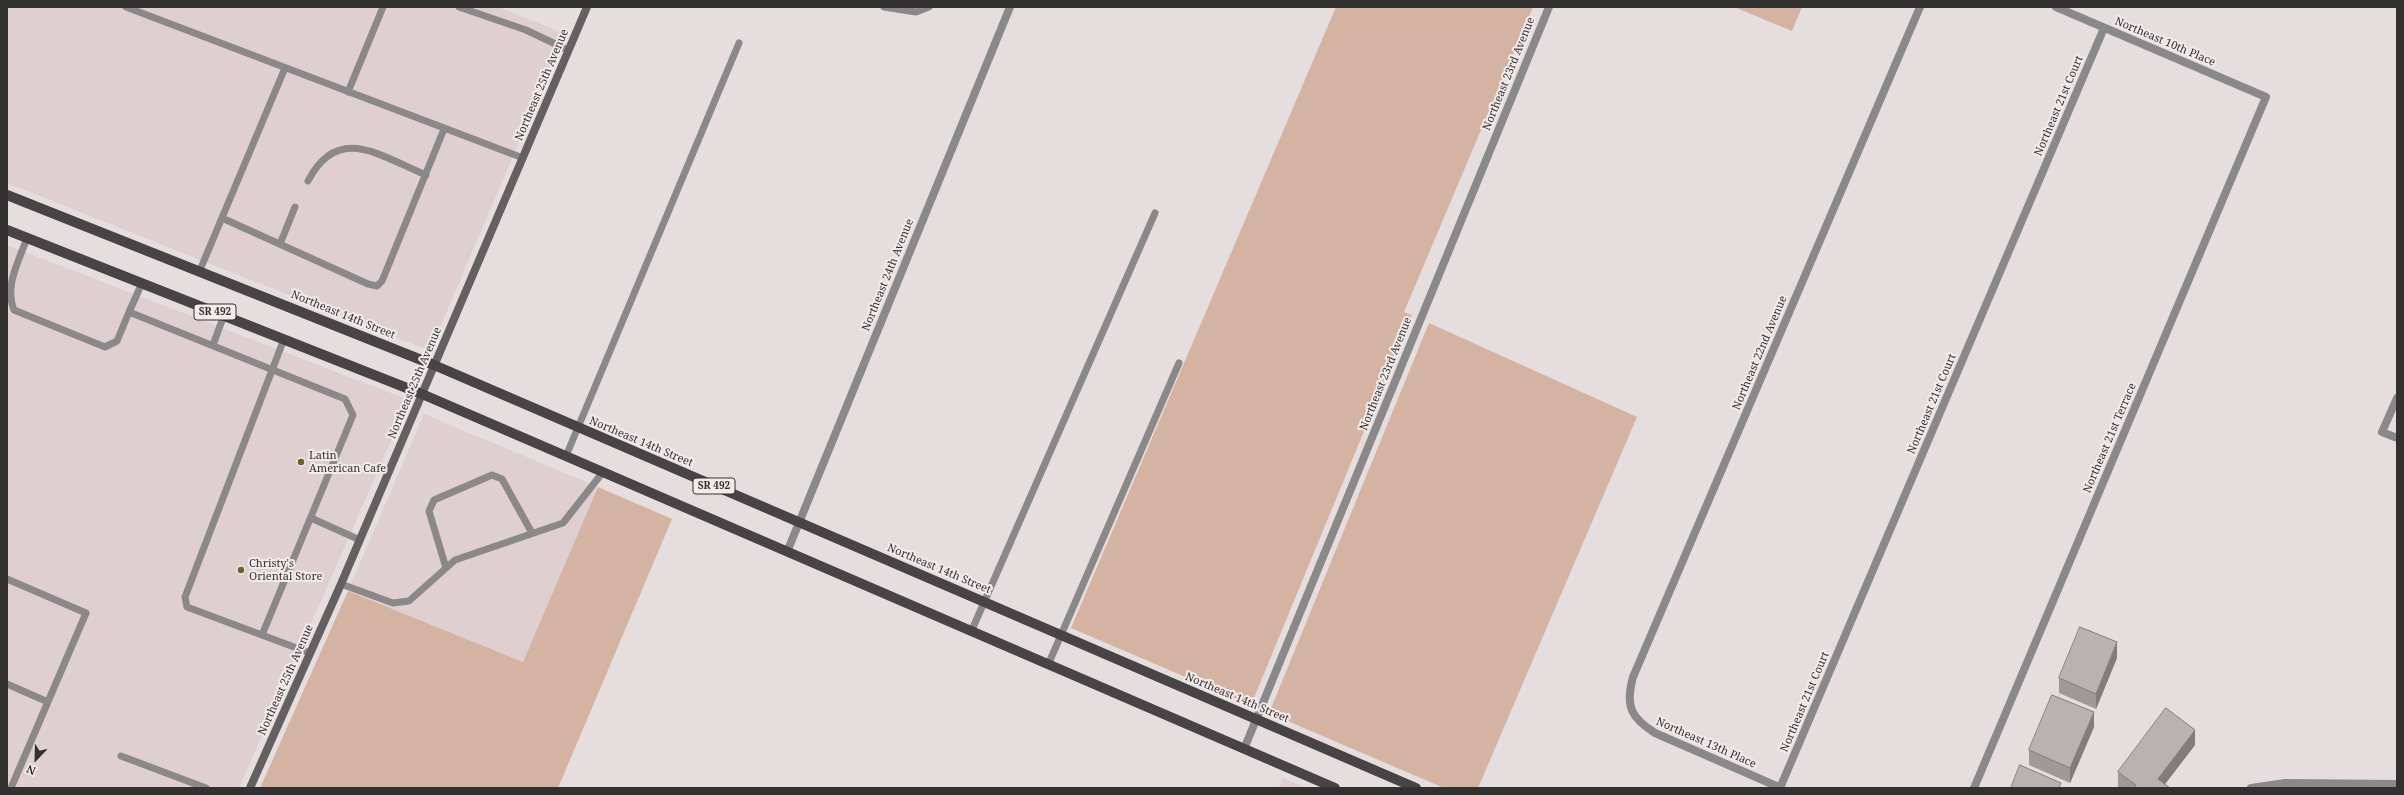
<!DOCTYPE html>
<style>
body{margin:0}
#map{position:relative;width:2404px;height:795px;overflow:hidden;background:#e5ddde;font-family:"Noto Serif",serif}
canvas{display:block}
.frame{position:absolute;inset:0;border:8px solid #333030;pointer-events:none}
.north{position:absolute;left:16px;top:739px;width:40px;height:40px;-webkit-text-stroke:3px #f2eaeb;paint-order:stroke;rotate:203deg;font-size:11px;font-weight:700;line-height:16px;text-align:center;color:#333030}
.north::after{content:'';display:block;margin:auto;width:14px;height:18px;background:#333030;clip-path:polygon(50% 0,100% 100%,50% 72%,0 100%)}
</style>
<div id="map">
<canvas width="2404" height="795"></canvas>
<div class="frame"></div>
<div class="north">N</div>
</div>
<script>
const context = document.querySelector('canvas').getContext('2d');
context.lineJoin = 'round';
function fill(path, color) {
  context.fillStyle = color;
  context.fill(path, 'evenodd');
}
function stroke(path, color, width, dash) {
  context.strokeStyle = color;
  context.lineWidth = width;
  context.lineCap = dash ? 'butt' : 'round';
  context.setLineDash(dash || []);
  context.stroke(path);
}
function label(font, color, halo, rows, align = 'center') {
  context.font = font + ' "Noto Serif",serif';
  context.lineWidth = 4;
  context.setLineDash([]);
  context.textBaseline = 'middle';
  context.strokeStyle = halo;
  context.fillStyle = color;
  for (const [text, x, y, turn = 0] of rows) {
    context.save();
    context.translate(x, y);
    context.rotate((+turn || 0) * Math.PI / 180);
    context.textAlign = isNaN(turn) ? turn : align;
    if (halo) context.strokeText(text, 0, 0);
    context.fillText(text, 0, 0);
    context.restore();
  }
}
const built = new Path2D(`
 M7,7h491l67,27 -135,317 -423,-168z
 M7,245l402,155 -170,388h-232z
 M424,414l174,73 -75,175 -175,-71z
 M1283,778l24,10h-28z`);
const green = new Path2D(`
 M1336,7h197l-129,305 8,3 -161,390 -180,-77z
 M1734,7h68l-10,24z
 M1429,323l208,94 -159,371h-34l-175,-75z
 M598,487l74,32 -114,269h-298l88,-197 175,71z`);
const lane = new Path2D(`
 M126,7l397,151
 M459,7l67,23 42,20
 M884,7l32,5 13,-5
 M348,92l35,-85
 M308,181c30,-58 72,-25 118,-6
 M222,218l146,66 9,2 5,-5 62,-152
 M27,238c-8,23 -23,48 -13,72l91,37 12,-6 12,-29
 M280,244l15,-37
 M200,270l85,-202
 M142,283l-13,29 216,87 8,16 -91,220
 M284,339l-99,258 2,10 123,46
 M213,345l11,-30
 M566,456l173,-413
 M311,518l49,22
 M446,568l-17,-57 5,-11 58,-25 10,4 30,54
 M7,579l79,34 -75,175
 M341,584l52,19 16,-2 46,-41 108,-37 40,-51
 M971,632l184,-419
 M1048,665l131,-302
 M7,684l41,18
 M121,756l85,32`);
const street = new Path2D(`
 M2397,398l-15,34 15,6
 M787,552l223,-545
 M1244,749l305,-742
 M1780,788l324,-760
 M1781,788l-126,-55c-24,-15 -30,-27 -22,-56l287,-670
 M1974,788l292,-691 -210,-90
 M2251,788l34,-5 112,1`);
const secondary = new Path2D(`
 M250,788l91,-204 246,-577`);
const primary = new Path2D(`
 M7,195l427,170 982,423
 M7,230l415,164 913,394`);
const wall = new Path2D(`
 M2117,658l-21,51 -37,-16v-15z
 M2094,727l-24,56 -41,-18v-15z
 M2195,745l-30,39 5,4h-50l-2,-1v-15z`);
const shadedWall = new Path2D(`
 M2117,642v16l-21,51v-15z
 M2094,712v15l-24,56v-15z
 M2195,730v15l-33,43 -4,-9z`);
const building = new Path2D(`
 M2080,627l37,15 -21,52 -37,-16z
 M2052,695l42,17 -24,56 -41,-18z
 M2166,708l29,22 -37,49 12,9h-36l2,-3 -18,-13z
 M2020,765l41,18 -2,5h-48z`);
const markers = [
 [301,462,4,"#66632f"],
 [241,570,4,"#66632f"]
];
const shields = [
 [215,312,42],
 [714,486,42]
];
const shieldNames = [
 ["SR 492",215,312],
 ["SR 492",714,486]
];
const streetNames = [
 ["Northeast 10th Place",2165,42,23],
 ["Northeast 23rd Avenue",1509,74,-68],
 ["Northeast 25th Avenue",542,85,-67],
 ["Northeast 21st Court",2059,106,-67],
 ["Northeast 24th Avenue",888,275,-68],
 ["Northeast 14th Street",343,315,22],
 ["Northeast 22nd Avenue",1760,353,-67],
 ["Northeast 23rd Avenue",1386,374,-68],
 ["Northeast 25th Avenue",415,383,-67],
 ["Northeast 21st Court",1932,404,-67],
 ["Northeast 21st Terrace",2110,438,-67],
 ["Northeast 14th Street",641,442,23],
 ["Northeast 14th Street",939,569,23],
 ["Northeast 25th Avenue",286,680,-66],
 ["Northeast 14th Street",1237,698,23],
 ["Northeast 21st Court",1805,702,-67],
 ["Northeast 13th Place",1706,743,24]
];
const poiNames = [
 ["Latin",309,456],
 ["American Cafe",309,469],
 ["Christy's",249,564],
 ["Oriental Store",249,577]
];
fill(built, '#e0cfd1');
fill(green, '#d5b3a3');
stroke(lane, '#8b888a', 7);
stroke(street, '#8b888a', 8);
stroke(secondary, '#645f61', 8);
stroke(primary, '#484345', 10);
fill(wall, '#a09998');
fill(shadedWall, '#827d7c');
fill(building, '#bab2b1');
stroke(building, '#827d7c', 1);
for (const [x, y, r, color] of markers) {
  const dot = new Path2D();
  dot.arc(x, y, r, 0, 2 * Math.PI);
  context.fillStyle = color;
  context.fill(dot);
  stroke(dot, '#f2eaeb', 1.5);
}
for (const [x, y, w] of shields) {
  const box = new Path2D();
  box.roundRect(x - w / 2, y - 8, w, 16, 3);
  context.fillStyle = '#f2eaeb';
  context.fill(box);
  stroke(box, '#333030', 1);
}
label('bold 10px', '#333030', null, shieldNames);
label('11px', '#333030', '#f2eaeb', streetNames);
label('11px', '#333030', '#f2eaeb', poiNames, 'left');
</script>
